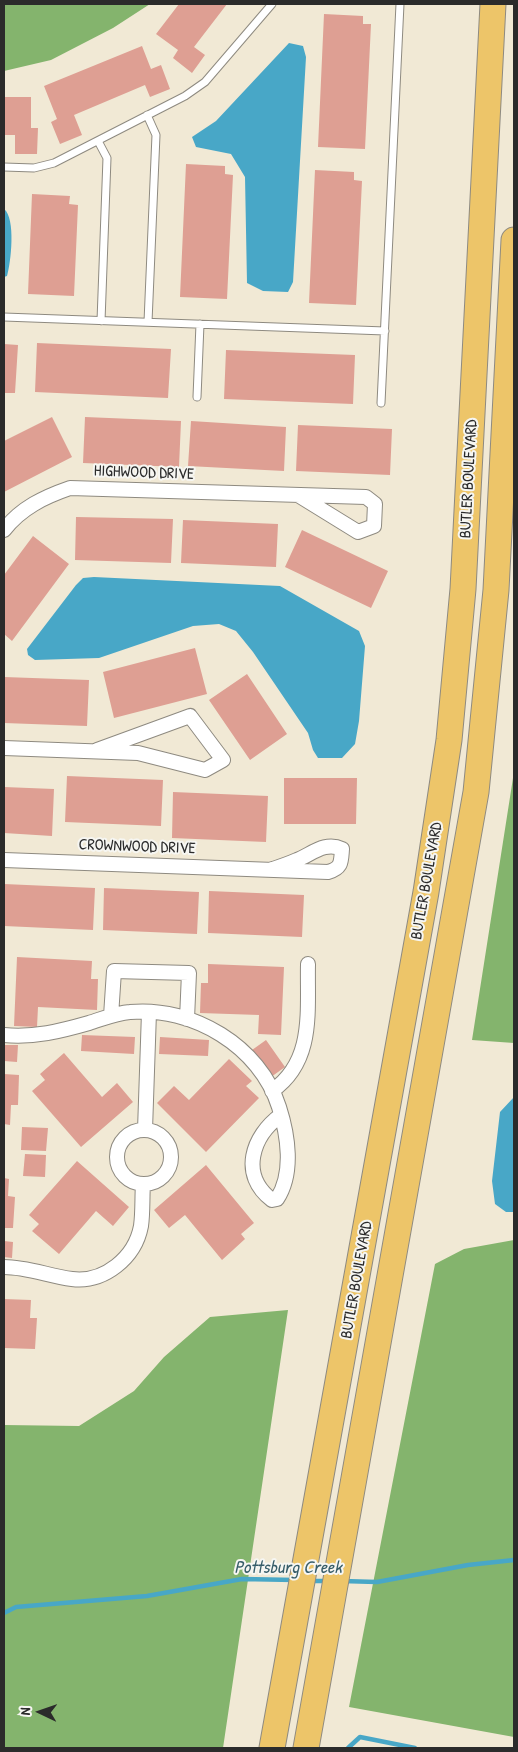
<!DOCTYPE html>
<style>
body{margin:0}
#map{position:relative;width:518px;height:1752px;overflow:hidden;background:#f1e9d5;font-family:"Patrick Hand",sans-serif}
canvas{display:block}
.frame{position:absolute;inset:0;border:5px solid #2b2b2b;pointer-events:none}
.north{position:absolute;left:15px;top:1687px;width:50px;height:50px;-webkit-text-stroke:4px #f6f6f2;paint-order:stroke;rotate:273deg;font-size:14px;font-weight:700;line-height:20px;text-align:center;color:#2b2b2b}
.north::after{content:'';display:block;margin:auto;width:18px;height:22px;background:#2b2b2b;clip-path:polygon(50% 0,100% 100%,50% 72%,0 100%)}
</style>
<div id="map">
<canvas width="518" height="1752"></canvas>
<div class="frame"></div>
<div class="north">N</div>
</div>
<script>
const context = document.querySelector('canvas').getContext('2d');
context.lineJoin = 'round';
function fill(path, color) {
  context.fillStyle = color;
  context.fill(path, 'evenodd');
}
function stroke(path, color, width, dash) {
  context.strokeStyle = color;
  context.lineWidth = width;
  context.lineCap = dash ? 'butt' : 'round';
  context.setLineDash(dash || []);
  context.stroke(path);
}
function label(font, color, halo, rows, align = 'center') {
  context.font = font + ' "Patrick Hand",sans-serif';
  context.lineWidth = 4;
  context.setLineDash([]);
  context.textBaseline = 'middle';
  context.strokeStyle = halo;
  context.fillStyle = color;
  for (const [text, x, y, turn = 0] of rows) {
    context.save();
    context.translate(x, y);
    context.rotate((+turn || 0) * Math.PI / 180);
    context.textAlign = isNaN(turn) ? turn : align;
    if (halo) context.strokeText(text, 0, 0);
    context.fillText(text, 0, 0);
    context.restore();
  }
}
const forest = new Path2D(`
 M4,4h146l-37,24 -62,32 -47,11z
 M514,771v272l-42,-3 41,-262z
 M514,1240v497l-165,-30 86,-443 29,-15z
 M288,1310l-65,438h-219v-323l75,1 55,-35 30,-34 46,-40z`);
const water = new Path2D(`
 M289,43l14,3 3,11 -13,225 -5,10 -25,-1 -16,-8 -2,-106 -14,-23 -35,-7 -4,-10 24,-16z
 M4,209c12,9 7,54 3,67l-3,1z
 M94,577l186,9 79,45 6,15 -6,75 -4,23 -13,14h-24l-5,-8 -5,-17 -55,-81 -17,-21 -17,-7 -26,2 -94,32 -64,2 -7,-5 -1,-6 49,-64 7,-7z
 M514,1097v115h-8l-11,-8 -3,-23 8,-69z`);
const stream = new Path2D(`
 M310,1581h17
 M342,1581l35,1 91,-17 46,-5
 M4,1613l12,-6 131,-11 95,-17 53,1
 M348,1748l12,-11 55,11`);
const building = new Path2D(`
 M179,4h48l-33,43 11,8 -13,18 -19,-15 5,-8 -22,-16z
 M324,14l39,2v8h8l-6,125 -47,-2z
 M142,46l9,23 10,-4 9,24 -20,8 -5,-12 -71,30 8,20 -22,9 -9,-22 6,-3 -13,-33z
 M4,97h27v31h7l-1,26h-22v-19h-11z
 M186,164l39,2v8l8,1 -6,124 -47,-2z
 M315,170l39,2v8l8,1 -6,124 -47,-2z
 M32,194l38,2 -1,8 9,1 -4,91 -46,-2z
 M37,343l134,6 -3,49 -133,-6z
 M4,344l14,1 -3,48h-11z
 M226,350l129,5 -2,49 -129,-5z
 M52,417l20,40 -68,35v-51z
 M85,417l96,4 -2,46 -96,-4z
 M191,421l95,6 -2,44 -96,-5z
 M298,425l94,4 -2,46 -94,-4z
 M76,517l97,2 -2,44 -96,-3z
 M183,520l95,4 -2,43 -95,-4z
 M302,530l86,41 -17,37 -86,-41z
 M33,536l36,28 -57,77 -8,-7v-59z
 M195,648l12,46 -93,24 -11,-46z
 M247,674l40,60 -37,26 -41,-60z
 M4,677l85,3 -2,46 -83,-3z
 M67,776l96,4 -2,46 -96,-4z
 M284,778h73l-1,46h-72z
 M4,787l50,2 -2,47 -48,-3z
 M173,792l95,4 -2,46 -94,-4z
 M4,884l91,4 -2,42 -89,-4z
 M104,888l95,4 -2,42 -94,-4z
 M209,891l95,4 -2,42 -94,-4z
 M17,957l75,4 -1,18h7l-1,31 -59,-3 -1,20 -23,-1z
 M208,964l76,3 -3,68 -23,-1 1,-19 -59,-2 1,-30h7z
 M82,1035l53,2 -1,17 -53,-3z
 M160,1037l49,3 -1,16 -49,-2z
 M266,1040l19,27 -14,10 -19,-27z
 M4,1045h14l-1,17 -13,-1z
 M64,1053l38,44 15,-14 16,19 -52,45 -49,-56 13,-11 -5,-6z
 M229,1059l23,22 -6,5 13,12 -53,54 -49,-49 17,-17 15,14z
 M4,1074l15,1 -1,30h-7l-1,20 -6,-1z
 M22,1127l26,1 -2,23 -25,-1z
 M25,1154l21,1 -1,22 -22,-1z
 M77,1161l52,46 -16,19 -17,-15 -37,43 -27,-23 7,-7 -10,-9z
 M206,1165l48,58 -13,11 4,5 -23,21 -37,-45 -16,13 -15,-18z
 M4,1178l5,1 -1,17 7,1 -2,31h-9z
 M4,1241l9,1 -1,16 -8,-1z
 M4,1299l27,1 -1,18h7l-2,31 -31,-1z`);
const lane = new Path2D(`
 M147,115l9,20 -8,187
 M98,141l9,17 -6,163
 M4,167l30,1 20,-5 131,-67 20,-14 67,-78
 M4,317l381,14
 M197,397l3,-73
 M381,403l19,-399`);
const street = new Path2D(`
 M4,530c17,-22 40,-33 66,-42l296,9 9,7 -1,22 -16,6 -60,-37
 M4,748l134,5 67,17 18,-10 -33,-44 -93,34
 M4,860l324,12c14,-4 13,-10 14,-23 -17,-8 -30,5 -45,11 -9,4 -18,7 -27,10
 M111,1016l3,-45 75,2 -2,46
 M4,1035c30,3 57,-4 85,-12 13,-4 27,-10 41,-11 62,-6 130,34 149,95 9,28 15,66 -2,92l-5,1c-33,-25 -20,-64 9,-85
 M272,1091c43,-30 35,-80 36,-127
 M145,1130l4,-118
 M117 1157a27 27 0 1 1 54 0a27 27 0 1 1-54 0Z
 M4,1267c23,0 45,9 68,12 32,4 63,-21 69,-53 2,-14 1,-29 2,-42`);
const highway = new Path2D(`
 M272,1748l154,-856 23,-152 14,-151 30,-585
 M306,1748l170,-956 20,-202 18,-350`);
const streetNames = [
 ["HIGHWOOD DRIVE",144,473,2],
 ["BUTLER BOULEVARD",469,479,-87],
 ["CROWNWOOD DRIVE",137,847,2],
 ["BUTLER BOULEVARD",427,881,-80],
 ["BUTLER BOULEVARD",357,1280,-80]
];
const waterNames = [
 ["Pottsburg Creek",288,1568]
];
fill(forest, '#84b46d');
fill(water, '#48a7c7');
stroke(stream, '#48a7c7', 4.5);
fill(building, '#de9f93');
stroke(lane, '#8e8a80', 9);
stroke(street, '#8e8a80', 16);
stroke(highway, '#8e8a80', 27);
stroke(lane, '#fff', 7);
stroke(street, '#fff', 14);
stroke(highway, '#edc569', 25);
label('16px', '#2b2b2b', '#f6f6f2', streetNames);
label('italic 18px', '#375d69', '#f6f6f2', waterNames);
</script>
